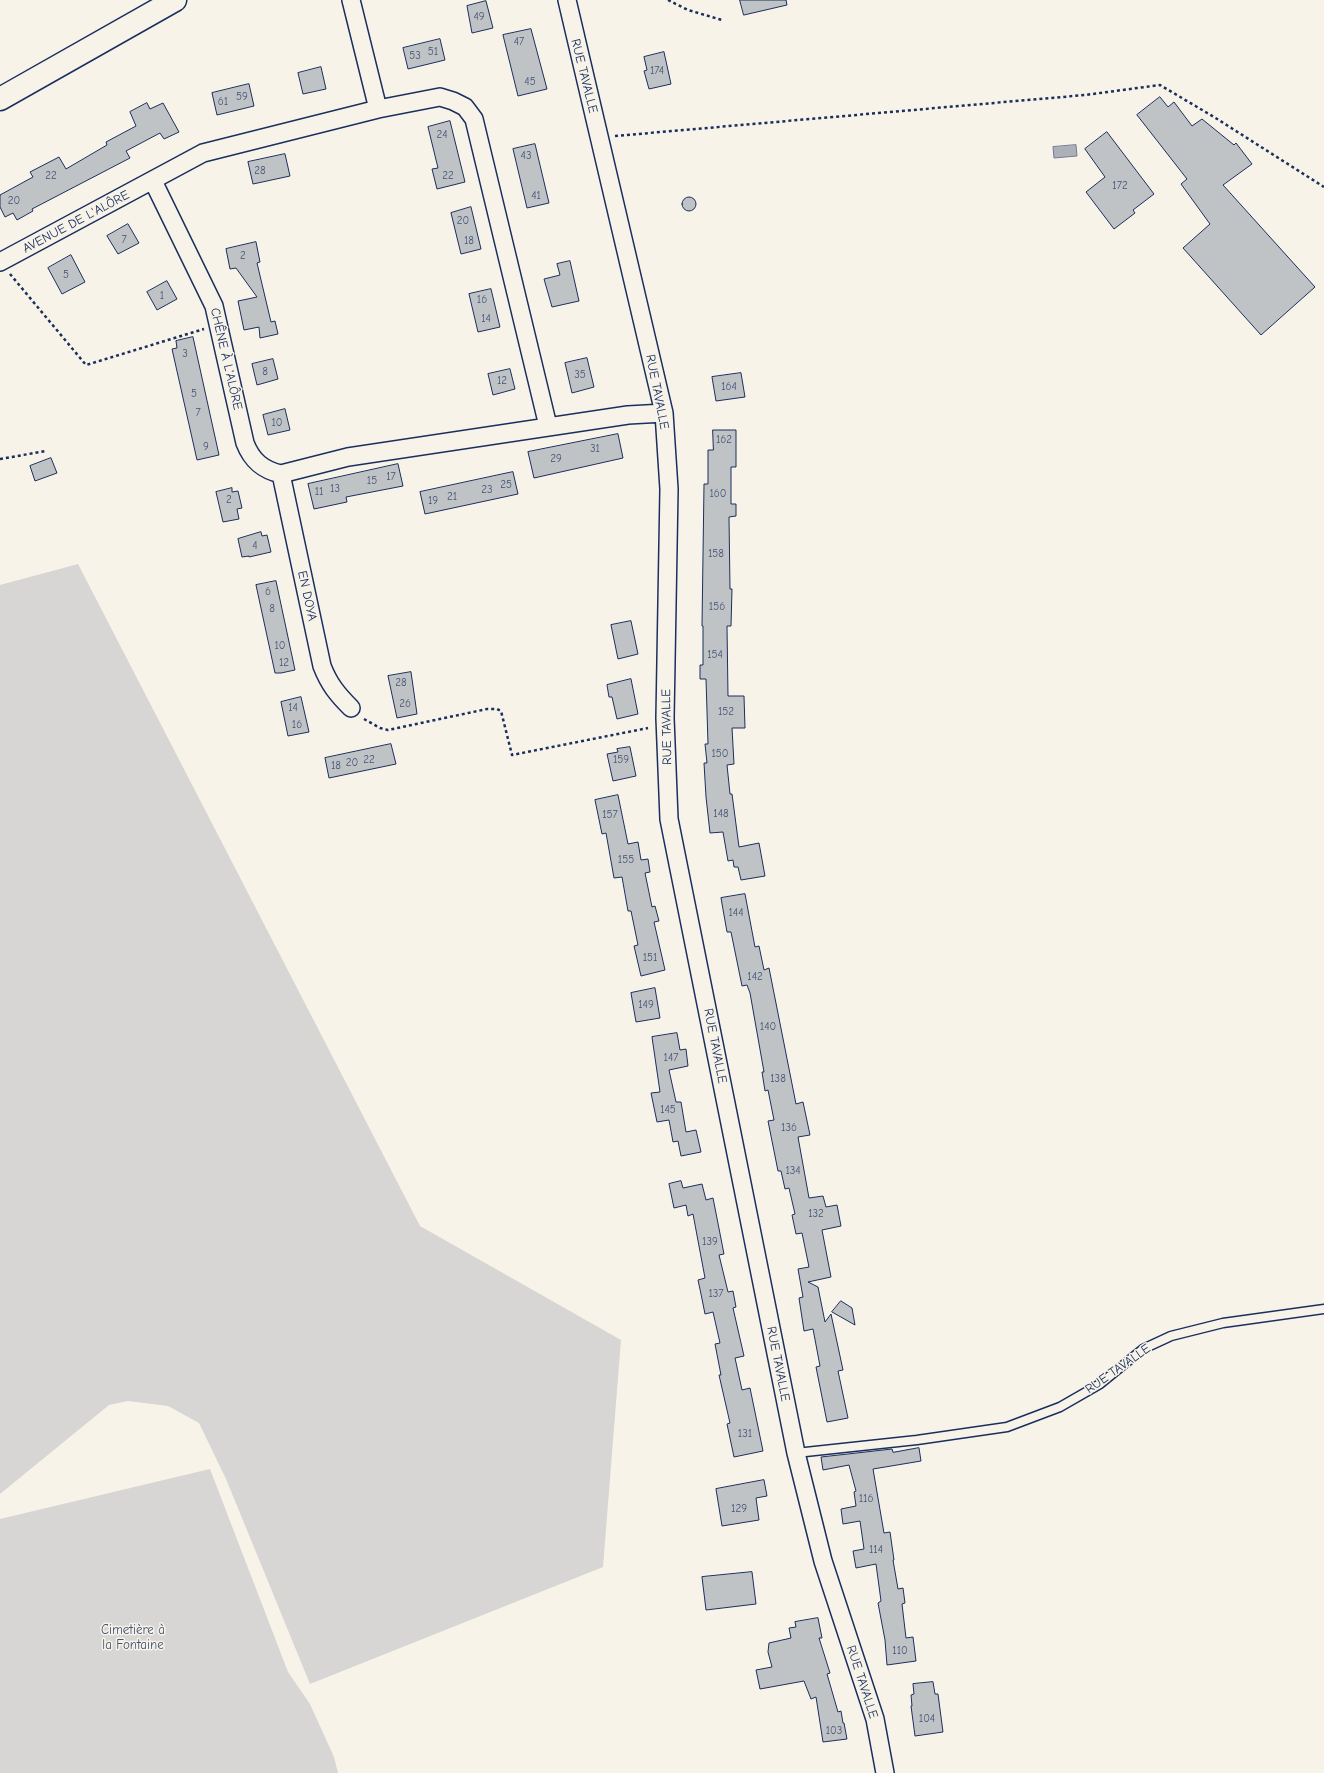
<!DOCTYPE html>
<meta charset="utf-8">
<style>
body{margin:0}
canvas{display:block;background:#f7f3e8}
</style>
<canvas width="1324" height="1773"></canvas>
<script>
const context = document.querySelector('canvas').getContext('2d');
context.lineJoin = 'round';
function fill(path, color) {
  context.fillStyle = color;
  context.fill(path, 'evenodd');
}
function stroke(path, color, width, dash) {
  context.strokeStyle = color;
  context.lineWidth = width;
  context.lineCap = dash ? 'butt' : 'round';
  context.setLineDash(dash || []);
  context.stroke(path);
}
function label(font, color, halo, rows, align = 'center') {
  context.font = font + ' "Comic Neue",sans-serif';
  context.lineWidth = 3;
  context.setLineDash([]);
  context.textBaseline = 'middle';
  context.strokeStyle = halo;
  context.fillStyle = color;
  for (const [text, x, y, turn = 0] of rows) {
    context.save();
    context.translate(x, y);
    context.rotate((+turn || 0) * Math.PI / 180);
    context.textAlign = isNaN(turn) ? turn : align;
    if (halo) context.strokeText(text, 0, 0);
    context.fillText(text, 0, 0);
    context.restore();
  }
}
const green = new Path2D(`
 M78,564l342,662 201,114 -18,227 -293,117 -84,-205 -27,-56 -31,-17 -40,-5 -19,4 -109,89v-909z
 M210,1469l78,203 22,32 24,53 4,16h-338v-254z`);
const water = new Path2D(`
 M1076,145l1,11 -23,2 -1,-11z`);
const building = new Path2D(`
 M740,0h46l1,5 -43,10z
 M486,1l7,27 -21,5 -5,-27z
 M531,29l16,60 -29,7 -15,-61z
 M440,39l5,21 -37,9 -5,-21z
 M664,52l7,32 -22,5 -5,-18 3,-1 -3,-13z
 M321,67l5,22 -23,5 -5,-21z
 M249,84l5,22 -37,9 -5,-22z
 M1160,97l8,10 6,-5 18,24 10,-7 32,26 2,-2 16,21 -29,21 92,102 -54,48 -78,-87 27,-24 -29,-40 6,-5 -50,-64z
 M147,103l3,6 13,-6 16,29 -15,7 -4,-6 -34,18 4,7 -98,51 1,2 -16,9 -4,-7 -8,4 -5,-10v-12l33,-18 -3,-5 29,-15 7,12 41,-24 -1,-3 30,-16 -6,-14z
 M450,121l15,61 -28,7 -5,-20 6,-1 -10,-41z
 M1107,132l47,62 -21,16 2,3 -21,16 -28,-37 19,-15 -20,-28z
 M535,144l14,59 -22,5 -14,-59z
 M285,154l5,22 -37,8 -5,-22z
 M682 204a7 7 0 1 1 14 0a7 7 0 1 1-14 0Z
 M471,207l10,42 -20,5 -10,-41z
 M128,224l11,19 -21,11 -11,-18z
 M256,242l4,20 -3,1 14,59 4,-1 3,13 -18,4 -1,-11 -15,3 -6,-29 19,-4 -21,-29 -6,1 -4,-20z
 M71,255l14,27 -23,12 -14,-26z
 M570,261l9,40 -27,6 -8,-28 16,-4 -3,-11z
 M167,281l10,18 -20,11 -10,-18z
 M491,289l9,38 -22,5 -9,-38z
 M193,337l26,118 -22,5 -25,-111 5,-1 -1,-7z
 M587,358l7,29 -22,6 -7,-30z
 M273,359l5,20 -21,6 -5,-21z
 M510,369l5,20 -22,6 -5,-21z
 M741,373l4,24 -29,4 -4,-24z
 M285,409l5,21 -22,5 -5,-20z
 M713,430h23v37h-5v37h5v12l-7,1 1,72h2l-1,37h-4l1,70h16l1,32h-13l2,36 -7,1 3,29h2l7,53 20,-4 6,33 -24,4 -3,-13h-4l-1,-7 -5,1 -5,-29 -13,1 -4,-36 -2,-34h3l-2,-19h3l-2,-65h-6v-14h3v-39h-1l2,-142h4v-34h5z
 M618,434l5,24 -89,20 -6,-26z
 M51,458l6,15 -22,8 -5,-15z
 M398,464l5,22 -57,11 1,5 -33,7 -6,-25z
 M513,472l5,22 -93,20 -5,-22z
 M232,488v4l6,-1 4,17 -5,1 2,10 -16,3 -7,-30z
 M261,532l1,4 5,-1 4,17 -22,5v-1l-7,1 -4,-18z
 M276,581l19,89 -14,3h-6l-19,-88z
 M631,621l7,33 -20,5 -7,-34z
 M411,672l6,42 -20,4 -9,-42z
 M631,679l7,35 -21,5 -5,-22h-3l-2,-12z
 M301,697l8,35 -21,4 -7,-34z
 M391,744l5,20 -67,14 -4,-20z
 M630,747l6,29 -23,5 -6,-27 11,-2 -1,-3z
 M618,795l10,49 10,-2 3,18 7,-1 2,13 -5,1 7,34 3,-1 4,15 -5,1 11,48 -24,6 -7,-30 4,-1 -7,-34h-3l-6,-34 -8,1 -8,-45 -4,1 -7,-34z
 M745,894l10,53 4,-1 5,24 5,-2 27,136 7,-2 7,33 -12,2 11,61 14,-2 3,11 11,-2 4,21 -19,4 9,47 -23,5 10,5 7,35 6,-8 12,56 -5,1 10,47 -21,4 -11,-55 4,-1 -7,-37 -9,2 -5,-33 4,-1 -5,-28 11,-2 -7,-34 -6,1 -4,-19 3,-1 -6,-26 -4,1 -4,-18h-3l-10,-50 6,-1 -6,-30 -3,1 -3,-19h2l-14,-79 -3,-8 -5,1 -11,-54h-4l-6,-34z
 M655,988l5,30 -24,4 -5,-29z
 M677,1033l3,17 6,-1 2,17 -19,4 7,32h5l5,30 10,-2 5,22 -20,4 -3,-15 -5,1 -4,-22 -12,2 -6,-29 9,-1 -8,-55z
 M681,1181l2,7 19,-4 4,16 7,-2 11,56 -5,1 9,37 5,-1 3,16 -3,1 11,48 -9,2 7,32 8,-2 13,63 -29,6 -7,-33 3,-1 -11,-48h2l-6,-31 5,-1 -7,-31 -8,2 -4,-20 -3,-14 7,-2 -12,-64 -5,2 -2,-11 -12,3 -5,-24z
 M841,1301l11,7 3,17 -23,-13z
 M919,1448l2,13 -48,8 11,64 6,-1 4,28h-1l5,29 5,-1 2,15 -3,1 4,34 7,-1 3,24 -29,4 -2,-25 -7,-37 3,-2 -5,-37 -20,4 -3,-17 11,-2 -4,-28 -17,3 -2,-15 15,-3 -2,-14 2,-1 -7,-26 -26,5 -2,-13 71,-8 1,3z
 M764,1480l3,16 -11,2 3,22 -37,6 -6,-37z
 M752,1572l4,32 -50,6 -4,-33z
 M818,1618l4,20h-3l11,35 -3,1 11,38 3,-1 2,12h1l3,16 -24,3 -7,-45 -5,2 -7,-18 -44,8 -4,-19 16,-3 -4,-15 1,-9 22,-5 -2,-10 7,-1 -1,-5z
 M933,1682l2,12h3l5,38 -28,4 -4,-30h1l-1,-11 3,-1 -1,-10z`);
const path = new Path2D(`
 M668,0l20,10 34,10
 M615,136l470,-41 75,-10 54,32 110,70
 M10,274l76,91 118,-36
 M0,459l46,-8
 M364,719l16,9 8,2 99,-21h10l4,2 11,44 136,-27`);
const lane = new Path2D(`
 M796,1453l121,-13 90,-13 53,-20 40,-23 43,-35 28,-13 52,-13 101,-14`);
const street = new Path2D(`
 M567,0l97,413 5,76 -4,229 4,101 127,634 27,108 52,158 10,54
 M378,109l62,-12 13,4 12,6 9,12 74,307
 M153,181l61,125 31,137c7,18 18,27 36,31l67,-17 280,-42 36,-2
 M0,262l203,-109 175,-44 -27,-109
 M281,474l41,192c7,18 15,28 29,42`);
const secondary = new Path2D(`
 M0,99l175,-99`);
const numberNames = [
 ["49",479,17],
 ["47",519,42],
 ["51",433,52],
 ["53",415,56],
 ["174",657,71],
 ["45",530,82],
 ["59",242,97],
 ["61",223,102],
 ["24",442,135],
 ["43",526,156],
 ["28",260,171],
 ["22",51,176],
 ["22",448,176],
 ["172",1120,186],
 ["41",536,196],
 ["20",14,201],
 ["20",463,221],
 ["7",124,240],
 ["18",469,241],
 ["2",243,256],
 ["5",66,275],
 ["1",162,296],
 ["16",482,300],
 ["14",486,319],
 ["3",185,354],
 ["8",265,372],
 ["35",580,375],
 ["12",502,381],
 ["164",729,387],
 ["5",194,394],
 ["7",198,413],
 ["10",277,423],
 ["162",724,440],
 ["9",206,447],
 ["31",595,449],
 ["29",556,459],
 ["17",391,477],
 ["15",372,481],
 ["25",506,485],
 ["13",335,489],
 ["23",487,490],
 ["11",319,492],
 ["160",718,494],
 ["21",452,497],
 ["2",229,500],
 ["19",433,501],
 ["4",255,546],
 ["158",716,554],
 ["6",268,592],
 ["156",717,607],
 ["8",272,609],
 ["10",280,646],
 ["154",715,655],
 ["12",284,663],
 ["28",401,683],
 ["26",405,704],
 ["14",293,708],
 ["152",726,712],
 ["16",297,725],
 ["150",720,754],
 ["22",369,760],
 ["159",621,760],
 ["20",352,763],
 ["18",336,766],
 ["148",721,814],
 ["157",610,815],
 ["155",626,860],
 ["144",736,913],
 ["151",650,958],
 ["142",755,977],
 ["149",646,1005],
 ["140",768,1027],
 ["147",671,1058],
 ["138",778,1079],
 ["145",668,1110],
 ["136",789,1128],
 ["134",793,1171],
 ["132",816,1214],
 ["139",710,1242],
 ["137",716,1294],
 ["131",745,1434],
 ["116",866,1499],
 ["129",739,1509],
 ["114",876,1550],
 ["110",900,1651],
 ["104",927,1719],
 ["103",834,1731]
];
const streetNames = [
 ["RUE TAVALLE",584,76,76],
 ["AVENUE DE L'ALÔRE",76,222,-28],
 ["CHÊNE À L'ALÔRE",226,359,77],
 ["RUE TAVALLE",657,392,79],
 ["EN DOYA",307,596,78],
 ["RUE TAVALLE",667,727,-91],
 ["RUE TAVALLE",715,1046,79],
 ["RUE TAVALLE",778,1364,79],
 ["RUE TAVALLE",1118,1369,-35],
 ["RUE TAVALLE",862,1682,72]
];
const parkNames = [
 ["Cimetière à",133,1630],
 ["la Fontaine",133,1645]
];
fill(green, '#d7d6d4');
fill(water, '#acb0b9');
stroke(water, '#727c95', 1);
fill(building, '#c0c3c5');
stroke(building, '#1b2f5e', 1);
stroke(lane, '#1b2f5e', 11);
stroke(street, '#1b2f5e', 20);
stroke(secondary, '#1b2f5e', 25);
stroke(path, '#1b2f5e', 2.5, [3, 3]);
stroke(lane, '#f7f3e8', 8);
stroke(street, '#f7f3e8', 17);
stroke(secondary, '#f7f3e8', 22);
label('11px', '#445478', null, numberNames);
label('13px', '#1b2f5e', '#f7f3e8', streetNames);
label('13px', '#415076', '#f7f3e8', parkNames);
</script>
